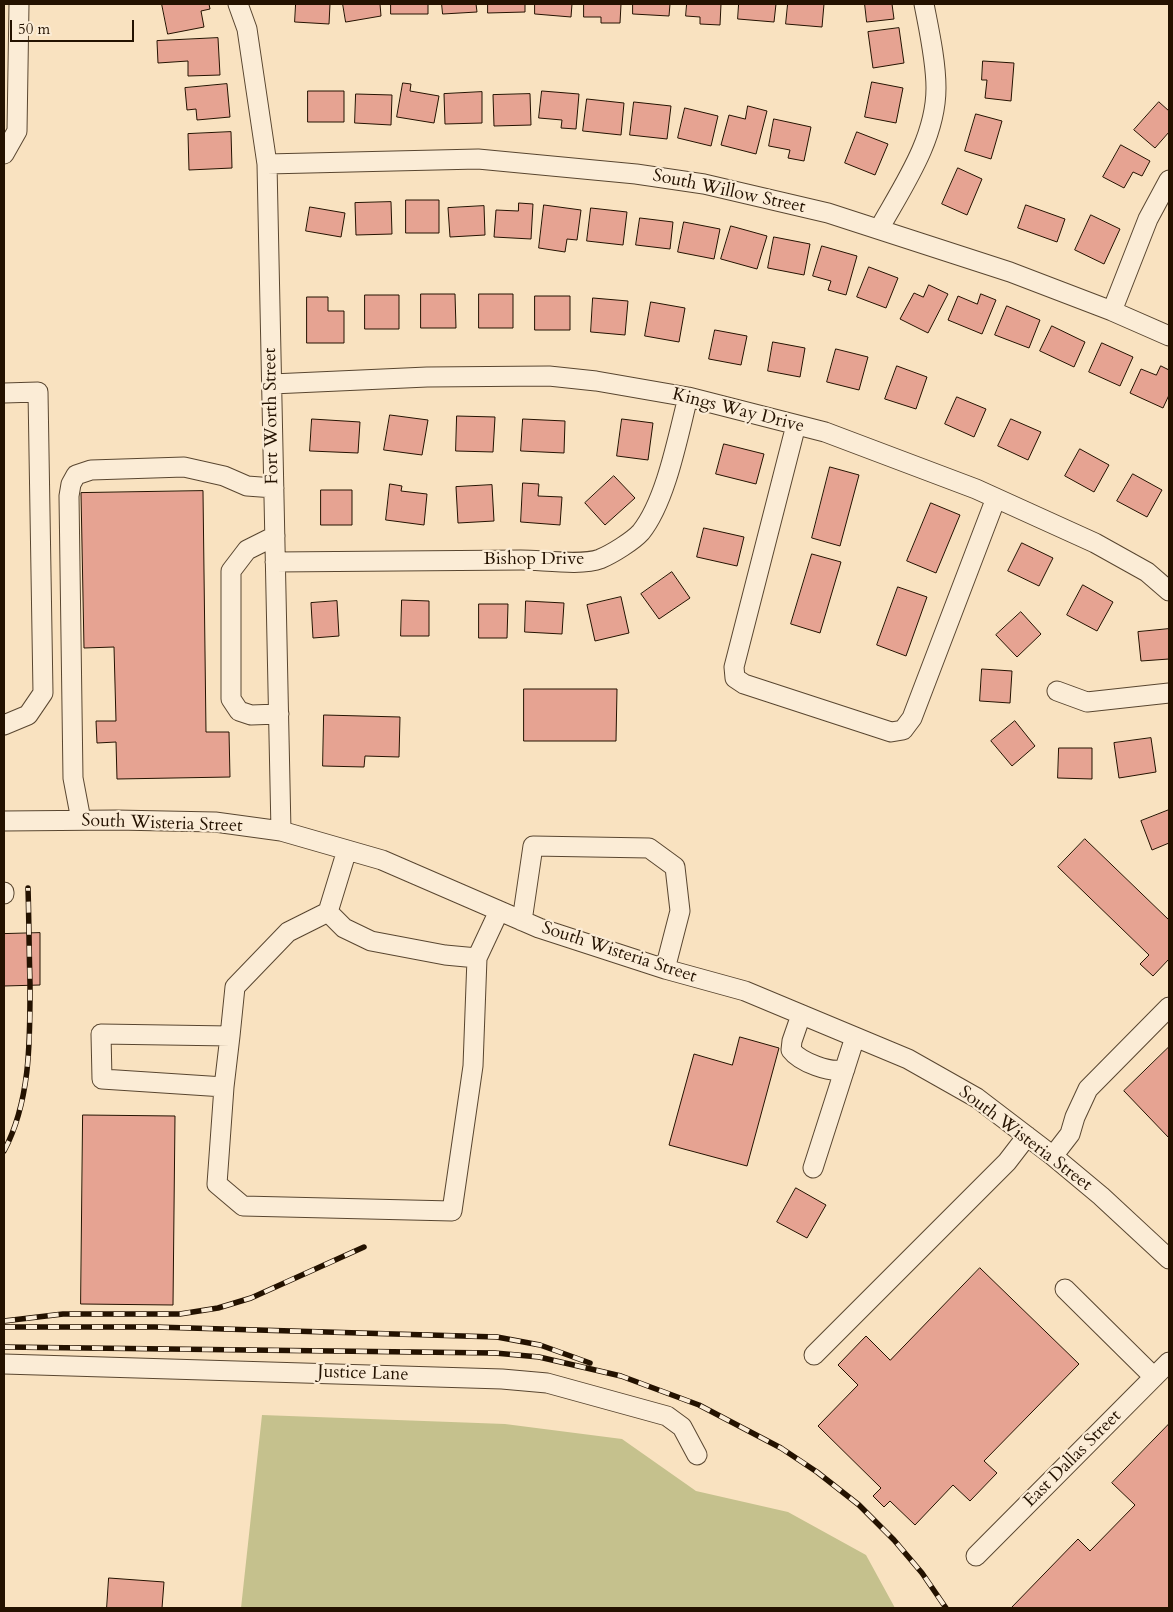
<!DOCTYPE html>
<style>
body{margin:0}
#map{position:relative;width:1173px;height:1612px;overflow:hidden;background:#f9e2c0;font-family:Cardo,serif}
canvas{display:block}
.frame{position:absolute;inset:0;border:5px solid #241200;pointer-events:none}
.scale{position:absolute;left:10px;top:20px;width:124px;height:22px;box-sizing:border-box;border:2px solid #241200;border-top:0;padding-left:6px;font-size:15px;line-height:18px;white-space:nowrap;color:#241200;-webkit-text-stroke:4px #fbecd6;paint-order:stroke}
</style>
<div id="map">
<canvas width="1173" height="1612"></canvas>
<div class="frame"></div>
<div class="scale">50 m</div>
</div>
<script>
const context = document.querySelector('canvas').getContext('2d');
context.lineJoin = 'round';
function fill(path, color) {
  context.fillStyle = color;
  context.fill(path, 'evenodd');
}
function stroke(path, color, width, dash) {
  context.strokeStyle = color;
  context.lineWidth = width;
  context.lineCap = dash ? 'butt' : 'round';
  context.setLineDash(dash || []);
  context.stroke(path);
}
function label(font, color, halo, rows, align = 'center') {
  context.font = font + ' Cardo,serif';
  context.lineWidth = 4.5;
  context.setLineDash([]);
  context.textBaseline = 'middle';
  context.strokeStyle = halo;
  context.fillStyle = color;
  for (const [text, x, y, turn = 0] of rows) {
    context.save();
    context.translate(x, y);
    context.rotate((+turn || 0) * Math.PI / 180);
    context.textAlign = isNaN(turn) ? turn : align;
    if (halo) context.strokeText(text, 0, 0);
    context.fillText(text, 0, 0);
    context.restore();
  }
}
const green = new Path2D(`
 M262,1415l243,9 117,15 74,52 92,21 78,43 29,53h-654z`);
const building = new Path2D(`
 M162,4h47l1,5 -9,2 3,16 -36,7z
 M296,4h34l-1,20 -34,-2z
 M343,4h37l1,12 -35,6z
 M391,4h37v10h-37z
 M442,4h34l1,8 -34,2z
 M488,4h37v8l-37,1z
 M535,4h37l-1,13 -36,-3z
 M584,4h37l-1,19h-19v-6h-17z
 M633,4h37l-1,12 -36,-2z
 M687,4h34l-1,21 -20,-1v-7l-14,-1z
 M739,4h37l-2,18 -36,-3z
 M788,4h36l-2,23 -36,-3z
 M865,4h27l2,15 -27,3z
 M899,28l5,35 -31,5 -5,-36z
 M218,38l2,37 -32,1v-15l-30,2 -1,-22z
 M983,61l31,2 -3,38 -26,-3 2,-18h-5z
 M872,82l31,6 -7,35 -31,-6z
 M403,83l8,1 -1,7 29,5 -5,27 -37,-6z
 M227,84l3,33 -33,3 -1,-11 -9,1 -2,-22z
 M308,91h36v31h-36z
 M542,91l37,3 -3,35 -15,-1 1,-8 -23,-2z
 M482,92v31l-37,1 -1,-30z
 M356,94l36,1 -1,30 -36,-2z
 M530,94l1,31 -37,1 -1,-31z
 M587,99l37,4 -3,32 -38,-4z
 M634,102l37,4 -4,33 -37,-4z
 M1159,102l10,9v21l-14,16 -21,-18z
 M748,106l19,5 -11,43 -35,-9 8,-30 16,4z
 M685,108l33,8 -7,30 -33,-8z
 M976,114l26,7 -11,38 -26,-8z
 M774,119l37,8 -7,34 -16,-3 2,-8 -21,-4z
 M231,132l1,36 -43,2 -1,-36z
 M857,132l31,12 -13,31 -30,-12z
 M1121,145l29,16 -8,15 -9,-4 -9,16 -21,-11z
 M958,168l24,11 -15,36 -25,-11z
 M406,200h33v33h-33z
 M391,202l1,32 -36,1 -1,-32z
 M519,203l14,1 -2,35 -37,-2 2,-27 22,1z
 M544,205l37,5 -4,30 -10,-1 -2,13 -26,-4z
 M1026,205l39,14 -8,23 -39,-14z
 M484,206l1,29 -35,2 -2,-29z
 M310,207l35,6 -4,24 -35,-6z
 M591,208l36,4 -4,33 -36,-4z
 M1091,215l29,14 -16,35 -29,-14z
 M640,218l33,4 -3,27 -34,-4z
 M684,222l36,7 -6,30 -36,-7z
 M731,226l36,10 -10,33 -36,-10z
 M774,237l36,7 -6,31 -36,-7z
 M822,246l35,10 -11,39 -18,-5 3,-9 -18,-5z
 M869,267l29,11 -12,30 -29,-11z
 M929,285l19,9 -20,39 -28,-14 14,-26 9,4z
 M421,294h34l1,34h-35z
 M479,294h34v34h-34z
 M981,294l15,6 -14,34 -34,-14 10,-24 19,8z
 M365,295h34v34h-34z
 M535,296h35v34h-35z
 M307,297h21v14h16v32h-37z
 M593,298l35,3 -3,34 -34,-3z
 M651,302l34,6 -6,34 -34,-6z
 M1007,306l33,14 -11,28 -34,-13z
 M1052,326l33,16 -11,25 -34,-16z
 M715,330l32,6 -6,29 -32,-6z
 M773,342l32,6 -5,29 -32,-6z
 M1102,343l31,14 -13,29 -31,-14z
 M836,349l32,8 -9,33 -32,-8z
 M897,366l30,11 -11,32 -31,-10z
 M1161,366l8,4v25l-6,13 -33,-15 11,-24 15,6z
 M957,397l29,12 -12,28 -29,-13z
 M390,415l38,5 -6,35 -38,-5z
 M457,416l38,1 -2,35 -37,-1z
 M312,419l48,3 -2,31 -48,-2z
 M523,419l42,2 -1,32 -43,-2z
 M622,419l31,4 -5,37 -31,-4z
 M1011,419l30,13 -13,28 -30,-14z
 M724,444l40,10 -8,30 -40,-10z
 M1080,449l29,16 -15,27 -29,-16z
 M830,467l29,8 -19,71 -28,-8z
 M1133,474l29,16 -15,27 -30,-16z
 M614,476l21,22 -30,27 -20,-22z
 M523,483l16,1 -1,12 24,1 -2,28 -39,-3z
 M390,484l12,2 -1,5 26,3 -3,31 -38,-5z
 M492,485l2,36 -36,2 -2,-36z
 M321,490h31v35h-31z
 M203,491l3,241h23l1,45 -113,2 -1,-37 -19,1 -1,-22h20l-2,-74 -30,1 -3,-155z
 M931,503l29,12 -24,58 -29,-12z
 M704,528l40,9 -7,29 -40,-9z
 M1022,543l31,15 -14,28 -31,-15z
 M812,554l29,8 -21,71 -29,-9z
 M672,572l18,26 -31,21 -18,-25z
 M1083,585l30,17 -16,29 -30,-16z
 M898,587l29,10 -21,59 -29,-11z
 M621,597l8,36 -34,8 -8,-36z
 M402,600l27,1v35h-28z
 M337,601l2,35 -26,2 -2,-35z
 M526,601l38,2 -2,31 -37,-2z
 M479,604h29l-1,34h-28z
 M1021,612l20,22 -24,23 -21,-22z
 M1169,629v30l-28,2 -3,-29z
 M982,669l30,2 -2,32 -30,-2z
 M524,689h93l-1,52h-92z
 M324,715l76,2 -1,40 -34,-1 -1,11 -41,-1z
 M1015,721l20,25 -23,20 -21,-25z
 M1151,738l5,34 -37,6 -5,-35z
 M1059,748h33v31l-34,-1z
 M1169,810v33l-17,7 -11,-29z
 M1085,839l84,81v39l-16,17 -13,-12 9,-9 -91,-88z
 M40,933v52l-36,1v-52z
 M740,1037l39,11 -32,118 -78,-21 25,-91 38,11z
 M1169,1047v91l-45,-47z
 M83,1115l92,1 -2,189 -92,-1z
 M796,1188l30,17 -19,33 -30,-16z
 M980,1268l99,96 -95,97 13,12 -27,28 -17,-16 -38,40 -25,-24 -6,6 -11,-11 8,-8 -63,-62 40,-41 -20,-20 28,-29 24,24z
 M1169,1424v184h-158l67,-69 12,12 45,-46 -23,-22z
 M109,1578l55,4 -2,26h-55z`);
const minor = new Path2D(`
 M238,4l9,25 20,135 14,667
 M4,154l13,-23 2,-127
 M267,164l211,-5 158,15 68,10 124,29 182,59 102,39 57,25
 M879,229c24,-43 57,-90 57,-141 0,-27 -7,-58 -12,-84
 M1112,311l36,-92 21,-39
 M272,384l155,-7 122,-1 47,5 92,16 137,35 151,57 119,54 52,29 22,19
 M4,393l34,-1 5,301 -15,22 -24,10
 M796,425l-62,242 1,11 9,6 147,48 12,-2 9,-12 84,-220
 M275,536l-28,14 -16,21v128l8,12 12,4 28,-1
 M275,562c82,0 164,-1 246,-2 21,0 61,6 79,-1 12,-5 33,-18 41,-27 25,-31 37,-96 47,-135
 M1057,691l30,11 82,-9
 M81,820l-8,-42 -4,-282 2,-12 5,-9 15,-5 93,-3 40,9 23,10 27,2
 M4,821l112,-1 99,2 66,9 101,29 157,68 126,41 80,22 163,68 69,39 76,58 48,40 68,63
 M347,850l-19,62 16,16 27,13 74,14 32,3 22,-47
 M4,892v2
 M522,921l11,-75 116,2 26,19 5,44 -15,58
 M801,1015l-9,26 -1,9c9,12 40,24 54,19
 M230,1036l-6,51 -122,-8 -1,-45 129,2 5,-49 53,-55 40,-20
 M224,1087l-7,97 26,22 209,5 21,-145 4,-108
 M1053,1156l17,-22 5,-17 13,-28 81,-82
 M813,1168l42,-131
 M1065,1289l89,88
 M814,1355l193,-193 20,-26
 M4,1364l498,15 45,4 120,33 15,11 15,28
 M976,1556l193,-194`);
const rail = new Path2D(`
 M4,1151c27,-51 26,-112 26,-168 -1,-32 -1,-64 -2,-95
 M4,1321l59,-7h117l38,-6 33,-10 113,-51
 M4,1327h151l342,10 43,8 50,18
 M4,1347l491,6 44,4 82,19 78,29 82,43 36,24 42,33 35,35 28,33 24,35`);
const streetNames = [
 ["South Willow Street",729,192,12],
 ["Kings Way Drive",738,411,14],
 ["Fort Worth Street",272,416,-91],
 ["Bishop Drive",534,560],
 ["South Wisteria Street",162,824,2],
 ["South Wisteria Street",619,953,18],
 ["South Wisteria Street",1025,1139,37],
 ["Justice Lane",363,1374,2],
 ["East Dallas Street",1073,1459,-45]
];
fill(green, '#c5c18d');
fill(building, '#e6a392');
stroke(building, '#241200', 1);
stroke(minor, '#594630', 21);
stroke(minor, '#fbecd6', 19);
stroke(rail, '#241200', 5.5);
stroke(rail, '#fbecd6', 4, [11]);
label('18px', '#241200', '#fbecd6', streetNames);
</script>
